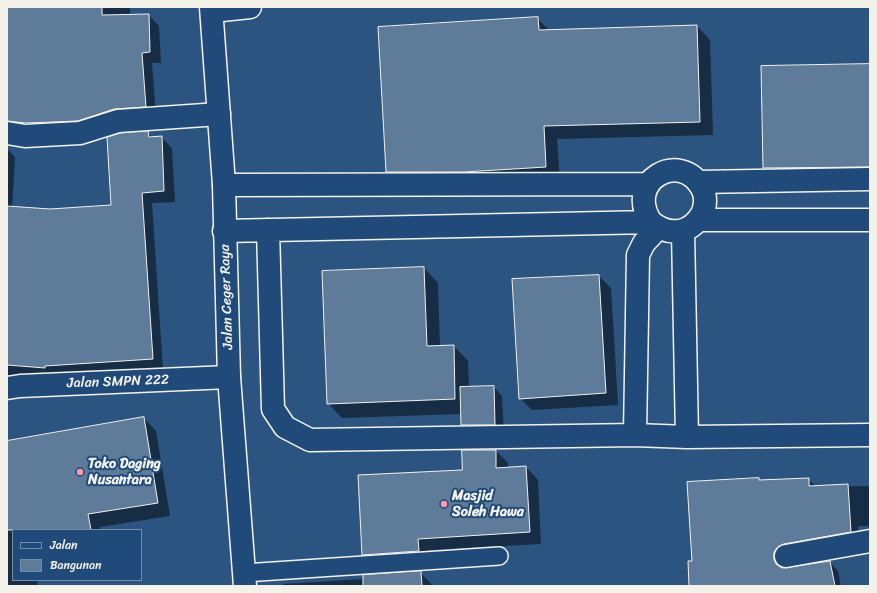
<!DOCTYPE html>
<style>
body{margin:0}
#map{position:relative;width:877px;height:593px;overflow:hidden;background:#2c5481;font-family:Sriracha,sans-serif}
canvas{display:block}
.frame{position:absolute;inset:0;border:8px solid #f4f1e8;pointer-events:none}
.legend{position:absolute;left:12px;top:529px;width:130px;height:52px;box-sizing:border-box;background:#1f4a7a;border:1px solid #748da6;margin:0;padding:5px 7px;list-style:none;font-size:12px;color:#f4f1e8}
.legend li{display:flex;align-items:center;gap:8px;height:20px}
.legend b{width:20px;border:1px solid #748da6}
</style>
<div id="map">
<canvas width="877" height="593"></canvas>
<div class="frame"></div>
<ul class="legend">
<li><b style="height:5px;background:#1f4a7a"></b>Jalan</li>
<li><b style="height:11px;background:#5e7b9a"></b>Bangunan</li>
</ul>
</div>
<script>
const context = document.querySelector('canvas').getContext('2d');
context.lineJoin = 'round';
function fill(path, color) {
  context.fillStyle = color;
  context.fill(path, 'evenodd');
}
function stroke(path, color, width, dash) {
  context.strokeStyle = color;
  context.lineWidth = width;
  context.lineCap = dash ? 'butt' : 'round';
  context.setLineDash(dash || []);
  context.stroke(path);
}
function label(font, color, halo, rows, align = 'center') {
  context.font = font + ' Sriracha,sans-serif';
  context.lineWidth = 4;
  context.setLineDash([]);
  context.textBaseline = 'middle';
  context.strokeStyle = halo;
  context.fillStyle = color;
  for (const [text, x, y, turn = 0] of rows) {
    context.save();
    context.translate(x, y);
    context.rotate((+turn || 0) * Math.PI / 180);
    context.textAlign = isNaN(turn) ? turn : align;
    if (halo) context.strokeText(text, 0, 0);
    context.fillText(text, 0, 0);
    context.restore();
  }
}
const shadow = new Path2D(`
 M7,7h123v9l19,-1 10,11 2,37h-9l4,54 -149,21z
 M537,18l13,13 147,-5 13,14 3,95 -156,4 3,42 -159,5 -14,-14z
 M870,65v117l-92,1 -14,-15z
 M148,132l5,6 8,-1 11,11 3,54 -23,1 11,167 -107,8 -49,-3v-226l8,8 -3,51 38,2 62,-4z
 M424,268l14,15 2,64 14,-1 14,15 1,27 25,-1 8,9 2,37 -33,1 -9,-9 -1,-11 -119,4 -14,-15z
 M599,276l12,12 7,117 -86,5 -12,-12z
 M144,418l12,13 14,85 -70,11 1,3h-88v50h24l1,6h-31v-144z
 M496,451l12,12v5l18,-1 12,13 3,64 -111,6 1,13 -56,4 -12,-12 100,-84z
 M758,479l3,2 47,-2 9,8 53,-1v40h-12l1,14 -76,20 -1,9 48,-7 8,9 3,15h-151l3,-24z
 M420,572l13,14h-150v-2l81,-5z`);
const building = new Path2D(`
 M7,7h95v8l47,-1 1,38 -8,1 4,54 -32,2 -36,12 -52,2 -19,-2z
 M538,17l1,13 158,-5 3,97 -156,4 2,41 -82,5h-78l-8,-145z
 M870,64v103l-107,1 -2,-102z
 M148,131l1,6 13,-1 2,55 -22,2 11,166 -108,7v2l-38,-3v-159l43,3 61,-4 -4,-68 13,-4z
 M424,267l3,79 27,-1 1,54 -128,5 -5,-133z
 M599,275l7,118 -87,6 -7,-120z
 M494,386l1,39h-34l-1,-38z
 M144,417l14,86 -70,11 3,16h-84v-89z
 M462,450h34v18l30,-2 4,66 -112,7 1,12 -57,4 -4,-80 104,-5z
 M759,478v2l50,-2v8l39,-2 3,48 -67,12 -6,3 -4,5v7l2,5 6,4 48,-7 5,25h-146l-1,-25h4l-5,-79z
 M421,571l1,15h-59v-11z`);
const service = new Path2D(`
 M244,573l255,-17`);
const minor = new Path2D(`
 M212,11l38,-4
 M7,133l18,3 55,-3 38,-12 101,-7
 M698,182l172,-3
 M224,185l423,-1
 M698,220h172
 M268,230l5,179 12,18 25,13 325,-5 52,2 183,-2
 M224,231l427,-9c17,14 39,13 51,-8 4,-8 4,-19 0,-26 -22,-39 -78,-7 -51,34
 M683,231l4,206
 M7,388l13,-2 209,-9
 M635,435l3,-180 6,-12 14,-15
 M786,556l84,-15`);
const secondary = new Path2D(`
 M211,7l13,178 5,192 16,209`);
const markers = [
 [80,472,4,"#ff9aa2"],
 [444,504,4,"#ff9aa2"]
];
const streetNames = [
 ["Jalan Ceger Raya",227,297,-92],
 ["Jalan SMPN 222",118,382,-2]
];
const poiNames = [
 ["Toko Daging",88,464],
 ["Nusantara",88,480],
 ["Masjid",452,496],
 ["Soleh Hawa",452,512]
];
fill(shadow, '#0007');
fill(building, '#5e7b9a');
stroke(building, '#f4f1e8', 1);
stroke(service, '#f4f1e8', 20);
stroke(minor, '#f4f1e8', 25);
stroke(secondary, '#f4f1e8', 25);
stroke(service, '#1f4a7a', 17);
stroke(minor, '#1f4a7a', 22);
stroke(secondary, '#1f4a7a', 22);
for (const [x, y, r, color] of markers) {
  const dot = new Path2D();
  dot.arc(x, y, r, 0, 2 * Math.PI);
  context.fillStyle = color;
  context.fill(dot);
  stroke(dot, '#1f4a7a', 1.5);
}
label('14px', '#f4f1e8', '#1f4a7a', streetNames);
label('bold 14px', '#f4f1e8', '#1f4a7a', poiNames, 'left');
</script>
